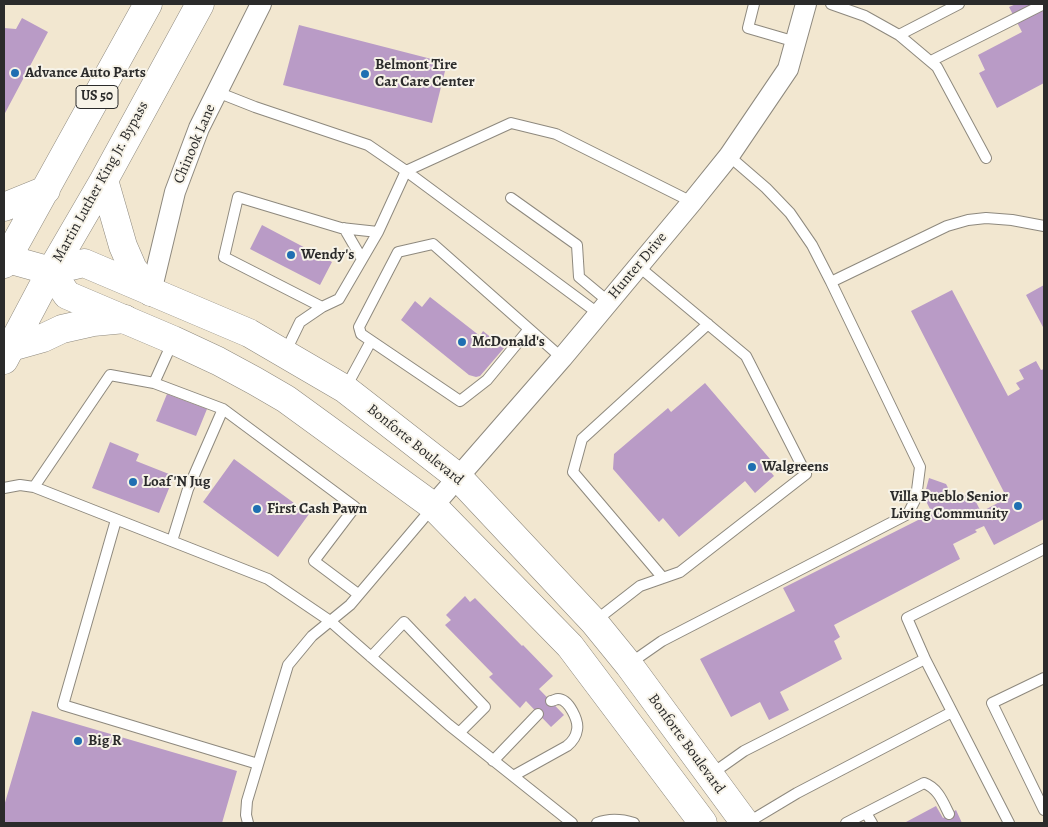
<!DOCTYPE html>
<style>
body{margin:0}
#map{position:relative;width:1048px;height:827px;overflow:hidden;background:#f2e7d0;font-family:Alegreya,serif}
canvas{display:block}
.frame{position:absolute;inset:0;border:5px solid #2b2b2b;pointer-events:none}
</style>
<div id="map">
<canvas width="1048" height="827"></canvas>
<div class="frame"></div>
</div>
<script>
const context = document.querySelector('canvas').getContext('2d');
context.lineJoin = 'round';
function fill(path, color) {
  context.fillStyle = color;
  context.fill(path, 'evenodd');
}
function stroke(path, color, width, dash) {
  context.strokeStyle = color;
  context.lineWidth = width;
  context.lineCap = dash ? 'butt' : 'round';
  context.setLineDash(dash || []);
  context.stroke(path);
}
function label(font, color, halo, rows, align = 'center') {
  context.font = font + ' Alegreya,serif';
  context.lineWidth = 4;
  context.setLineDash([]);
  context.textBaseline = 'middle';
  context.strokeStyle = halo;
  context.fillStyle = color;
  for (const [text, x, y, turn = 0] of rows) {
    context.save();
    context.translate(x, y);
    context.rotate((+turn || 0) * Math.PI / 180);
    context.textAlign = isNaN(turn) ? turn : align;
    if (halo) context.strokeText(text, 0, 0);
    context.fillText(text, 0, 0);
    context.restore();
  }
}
const building = new Path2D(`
 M1016,4h28v79l-47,25 -18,-35 6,-3 -7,-15 44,-23 -13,-25z
 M22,18l26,14 -44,83v-87l12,1z
 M299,25l148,38 -15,60 -149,-38z
 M262,225l70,37 -12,23 -70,-36z
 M1044,285v44l-18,-34z
 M952,290l56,106 12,-7 -4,-6 8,-4 -5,-9 17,-9 5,9 3,-1v150l-50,26 -10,-19 -9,4 2,2 -24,12 7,15 -126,66 6,12 -6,4 8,18 -62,33 9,18 -20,10 -9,-18 -29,15 -31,-58 95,-48 -12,-23 149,-75 -8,-16 5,-19 17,6 9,17 16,-9 10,20 26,-14 -96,-187z
 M430,297l50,39 3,-5 21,17 -24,28 -4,1 -7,-2 -68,-55 14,-19 7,6z
 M705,383l65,76 -6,5 10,12 -19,17 -10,-12 -66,56 -16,-19 -4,4 -46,-53 1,-15 54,-46 3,4z
 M167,394l40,15 -11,27 -40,-15z
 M110,442l29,12 -3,7 38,15 -15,37 -67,-25z
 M234,459l75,55 -31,43 -75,-55z
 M465,596l5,6 5,-4 47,48 1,-1 30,31 -14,13 25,26 -13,12 -25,-26 -6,7 -31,-31 4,-3 -48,-49 6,-5 -5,-5z
 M32,711l205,60 -15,52h-218v-17z
 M936,806l7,12 13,-8 6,13h-55l-1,-1z`);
const lane = new Path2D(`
 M754,4l-6,24 48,14
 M831,4l34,12 34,19 38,32 49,91
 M899,35l60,-31
 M931,61l113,-57
 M217,92l38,15 113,38 38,26 193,143
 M511,198l66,47 2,32 30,25
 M344,228l18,31
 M378,232l28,-61 105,-48 45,11 136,68
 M831,282l116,-56 21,-6 18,-2 26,2 32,6
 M529,329l-42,51 -27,21 -99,-67 -2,-7 39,-75 35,-8 129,114
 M285,353l15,-31 22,-15 17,-8 39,-67 -37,-4 -103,-31 -14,60 98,50
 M154,383l69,26 132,98 -41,54 44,33
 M345,389l26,-48
 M34,487l76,-112 44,8 19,-42
 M4,488l16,-3 14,2 234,92 62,42 119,104 123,98
 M116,520l-53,185 195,59
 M172,541l16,-52 35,-80
 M663,578l-90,-106 9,-33 126,-115
 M595,621l45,-35 40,-14 126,-98 -60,-118 -108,-90
 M371,657l33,-35 81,85 -26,26
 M925,659l84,164
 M629,664l33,-23 246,-127 8,-16 4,-31 -89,-185 -19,-37 -22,-32 -24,-25 -37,-32
 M1044,678l-52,25 52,107
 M493,761l45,-47
 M710,775l34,-24 181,-92 -18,-41 137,-69
 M513,776l54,-30c5,-4 9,-9 10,-16 2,-9 -8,-31 -19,-31 -2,0 -5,2 -7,2
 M866,813l6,10
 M248,823l-2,-8 1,-14 41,-136 24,-29 38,-31 83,-98
 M597,823c13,-5 24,-4 37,0
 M747,823l50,-30 155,-81
 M846,823l78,-40c14,5 19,19 25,31`);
const street = new Path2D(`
 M151,292l24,-100 24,-64 62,-124
 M433,506l129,-148 130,-156 37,-46 59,-87 18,-65`);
const secondary = new Path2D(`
 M4,258l47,13 33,-8 165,70 96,56 113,88 136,145 35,43 116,158
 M51,271l16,24 106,45 45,21 37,20 31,18 147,107 137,140 133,177`);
const highway = new Path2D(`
 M104,180l19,66 10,23 18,23
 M4,207l42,-17
 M4,264l144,-260
 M11,347l32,-9 19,-9 31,-7 32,-3
 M4,360l47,-89 53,-91 96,-176`);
const markers = [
 [15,73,5,"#1f6fb2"],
 [365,74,5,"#1f6fb2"],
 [291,255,5,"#1f6fb2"],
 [462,342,5,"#1f6fb2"],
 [752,467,5,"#1f6fb2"],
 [133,482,5,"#1f6fb2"],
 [1018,506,5,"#1f6fb2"],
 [257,509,5,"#1f6fb2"],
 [78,741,5,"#1f6fb2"]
];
const shields = [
 [97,97,42]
];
const shieldNames = [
 ["US 50",97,97]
];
const poiNames = [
 ["Belmont Tire",375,65],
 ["Car Care Center",375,82],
 ["Advance Auto Parts",25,73],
 ["Wendy's",301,255],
 ["McDonald's",472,342],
 ["Walgreens",762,467],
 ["Loaf 'N Jug",143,482],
 ["Villa Pueblo Senior",1008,497,"right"],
 ["Living Community",1008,514,"right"],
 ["First Cash Pawn",267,509],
 ["Big R",88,741]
];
const streetNames = [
 ["Chinook Lane",195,144,-67],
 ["Martin Luther King Jr. Bypass",101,182,-61],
 ["Hunter Drive",638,266,-50],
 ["Bonforte Boulevard",415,445,39],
 ["Bonforte Boulevard",686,744,54]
];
fill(building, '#b99bc6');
stroke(lane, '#8e897e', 12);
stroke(street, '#8e897e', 22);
stroke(secondary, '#8e897e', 29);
stroke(highway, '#8e897e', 29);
stroke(lane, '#fff', 10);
stroke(street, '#fff', 20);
stroke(secondary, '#fff', 28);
stroke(highway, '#fff', 28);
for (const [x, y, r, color] of markers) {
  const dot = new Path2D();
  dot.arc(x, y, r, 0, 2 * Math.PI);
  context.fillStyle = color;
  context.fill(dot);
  stroke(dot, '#f7f3e8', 2);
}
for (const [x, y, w] of shields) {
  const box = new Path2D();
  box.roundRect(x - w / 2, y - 11.5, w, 23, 4);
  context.fillStyle = '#f7f3e8';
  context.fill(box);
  stroke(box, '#2b2b2b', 1);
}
label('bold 14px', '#2b2b2b', null, shieldNames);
label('bold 15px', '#2b2b2b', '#f7f3e8', poiNames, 'left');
label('15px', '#2b2b2b', '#f7f3e8', streetNames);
</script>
